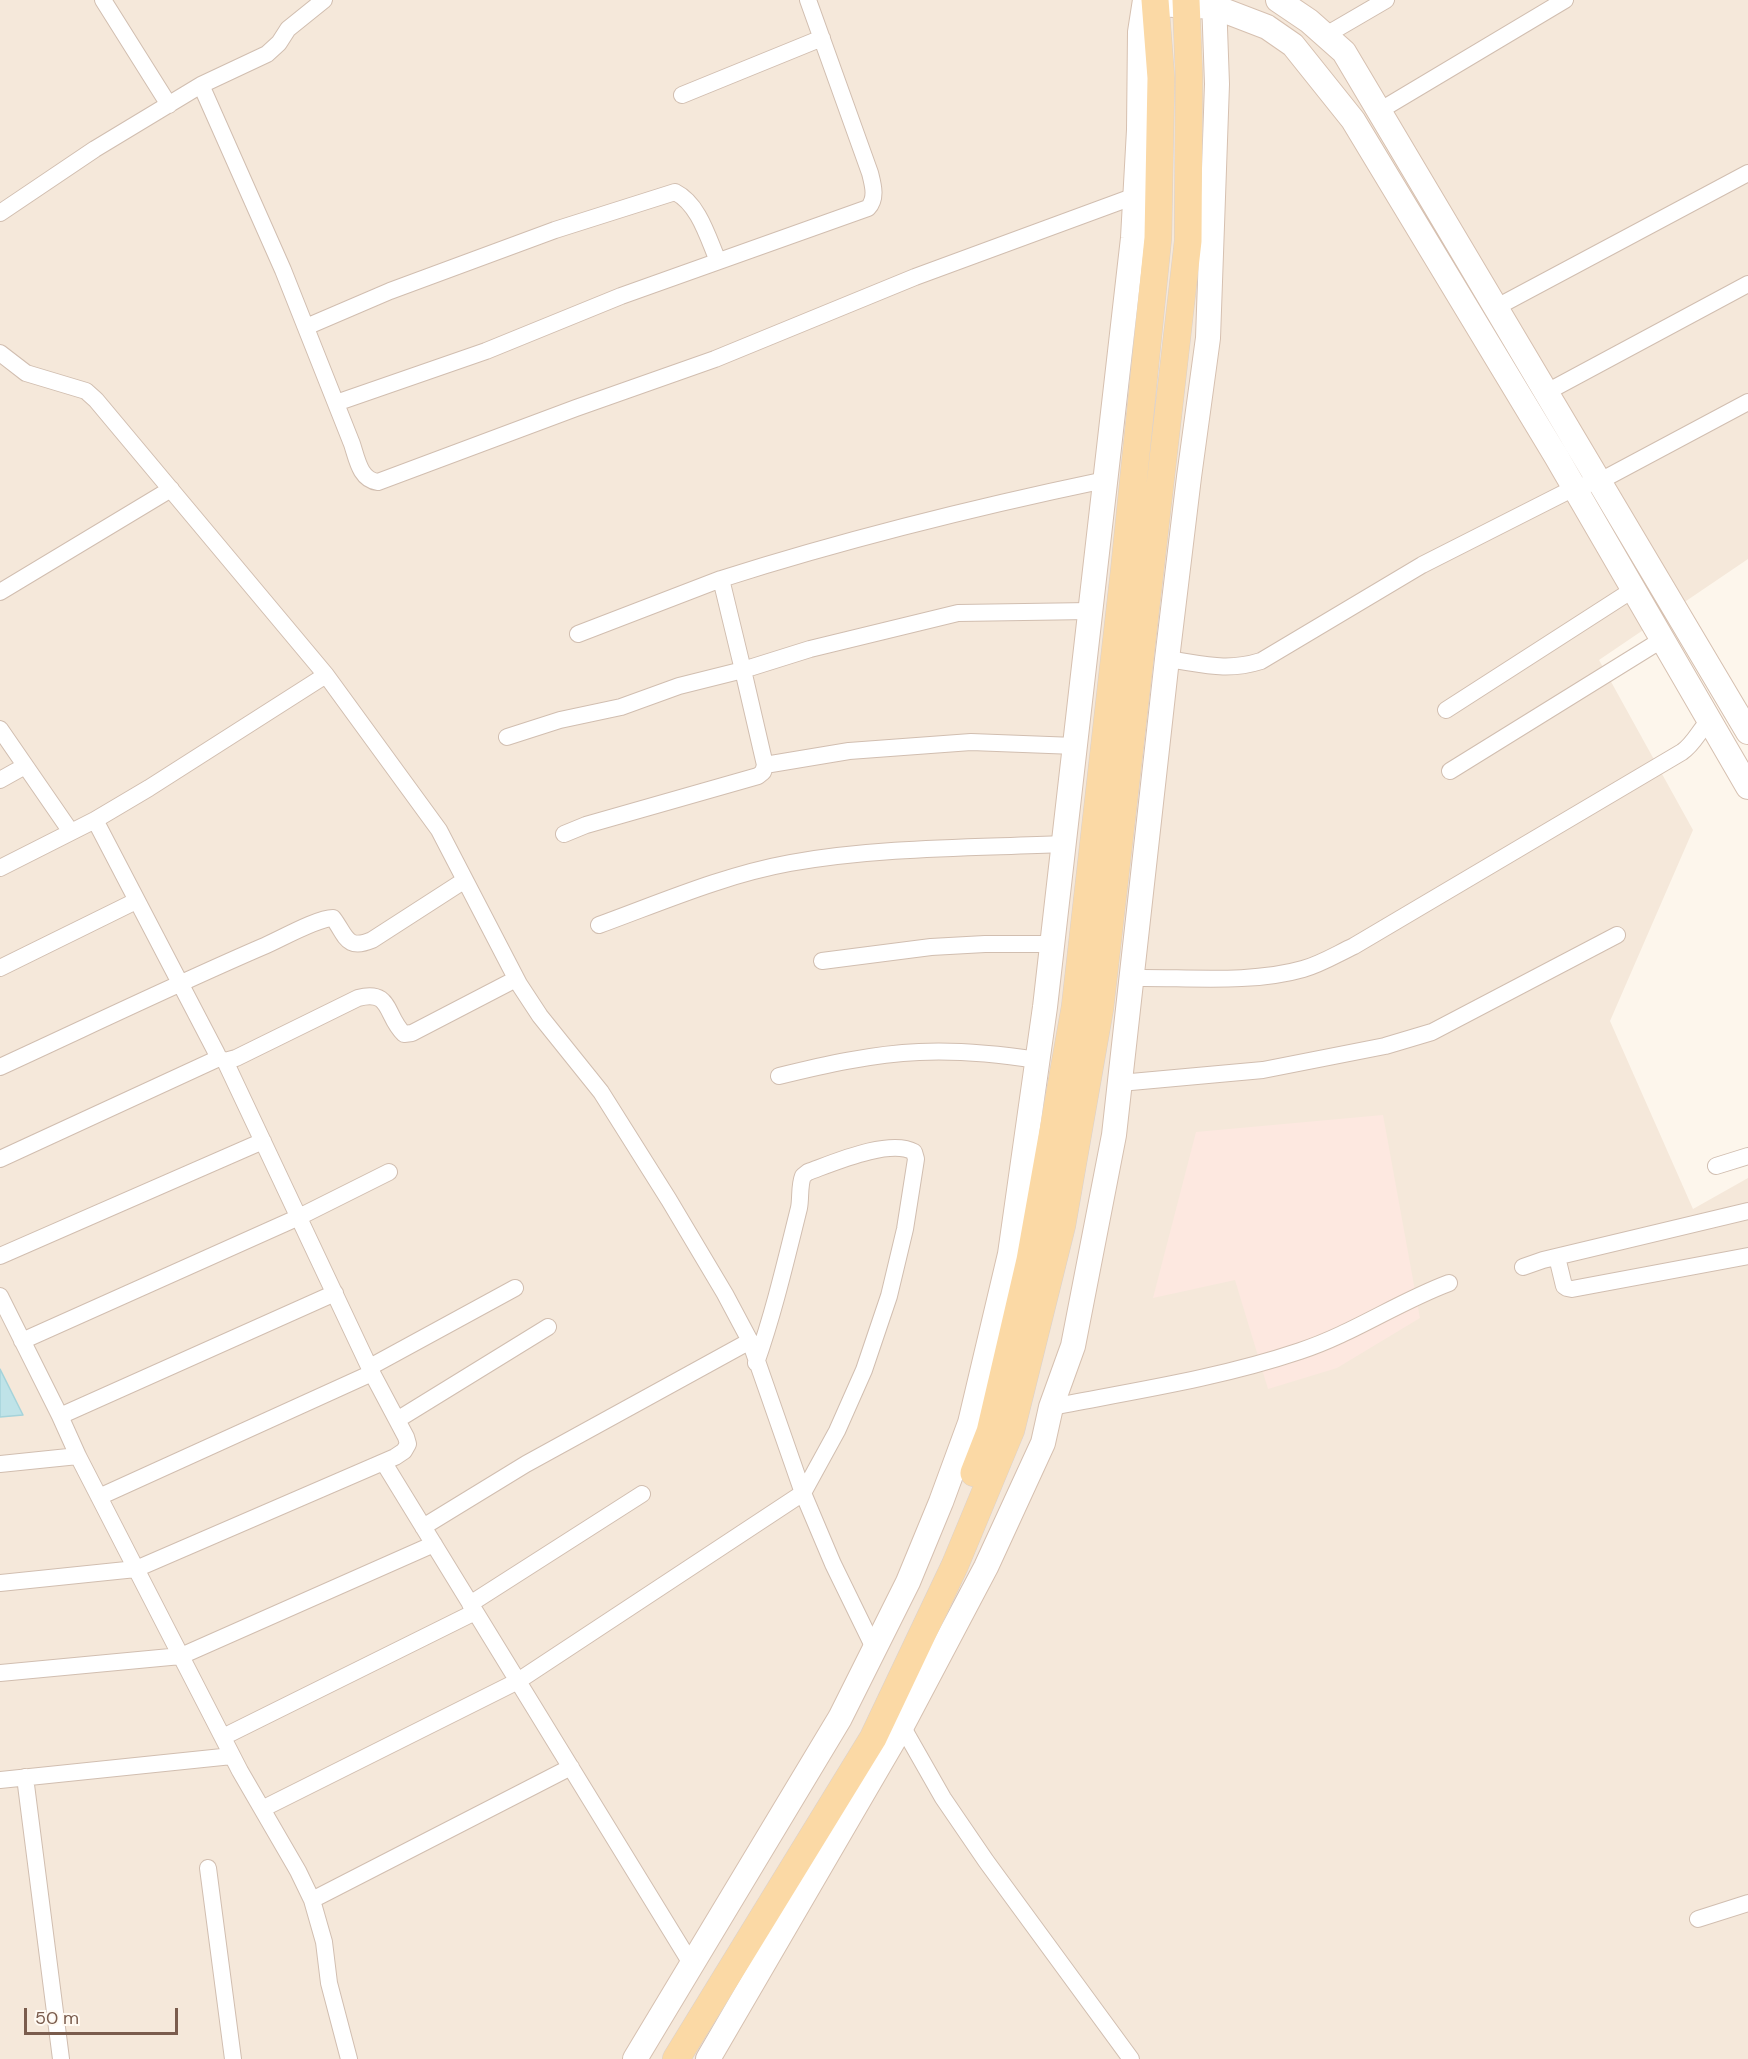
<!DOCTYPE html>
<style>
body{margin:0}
#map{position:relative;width:1748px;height:2059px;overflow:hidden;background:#fdf6ec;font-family:"DM Sans",sans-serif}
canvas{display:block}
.scale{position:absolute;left:24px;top:2008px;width:154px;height:27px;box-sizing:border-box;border:3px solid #7a5c4d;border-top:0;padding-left:8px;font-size:18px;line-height:21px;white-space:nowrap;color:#7a5c4d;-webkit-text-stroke:4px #fffaf3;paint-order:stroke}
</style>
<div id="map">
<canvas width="1748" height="2059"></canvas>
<div class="scale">50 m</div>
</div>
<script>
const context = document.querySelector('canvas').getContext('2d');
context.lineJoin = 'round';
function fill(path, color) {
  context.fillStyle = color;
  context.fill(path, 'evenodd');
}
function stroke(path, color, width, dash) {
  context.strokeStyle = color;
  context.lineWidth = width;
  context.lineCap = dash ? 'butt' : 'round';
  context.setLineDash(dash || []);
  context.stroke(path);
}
const residential = new Path2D(`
 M0,0h1748v559l-149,101 94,170 -83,191 83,188 55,-31v881h-1748z`);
const commercial = new Path2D(`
 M1383,1115l37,203 -83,50 -69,21 -33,-109 -82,18 43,-166z`);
const water = new Path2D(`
 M0,1369l23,46 -23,2z`);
const minor = new Path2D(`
 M103,0l66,105
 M1326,35l60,-35
 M201,85l82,185 69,174c5,15 8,36 26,38l198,-74 139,-49 200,-82 220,-81
 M682,95l140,-57
 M1379,111l186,-111
 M0,213l95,-64 106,-64 66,-31 12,-11 9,-14 36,-29
 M1495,308l253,-135
 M306,327l84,-36 165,-61 120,-38c24,12 33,46 43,69
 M0,353l26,20 60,18 10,9 230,275 113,155 80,154 21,32 61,76 68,108 56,94 25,47 53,152 30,71 41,84
 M1545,393l203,-109
 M336,403l150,-52 135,-55 247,-88c9,-10 5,-23 2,-35l-62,-173
 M0,592l171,-103
 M578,634l143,-55
 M1167,659c36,5 59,13 94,2l161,-96 152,-77 26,-7 148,-79
 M1446,710l188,-121
 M0,729l71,103
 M507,737l53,-17 61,-13 58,-21 64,-16 -22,-91c126,-40 255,-72 384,-99
 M765,765l-22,-95 67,-21 148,-36 132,-2
 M1450,771l213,-132
 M0,780l25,-14
 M95,820l121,232 3,6 6,3 11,-3 122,-60c34,-9 27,18 46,36l8,-1 104,-54
 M564,834l22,-9 172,-49 5,-4 2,-7 84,-14 122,-9 104,4
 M0,868l95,-48 54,-32 177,-113
 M599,925c63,-23 125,-50 191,-62 90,-16 183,-15 273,-19
 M822,961l109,-14 54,-3h67
 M0,968l136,-67
 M1132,978c54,-1 119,6 171,-9 18,-5 34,-15 51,-23l328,-194c13,-9 17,-22 28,-32
 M0,1067c87,-40 174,-82 262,-120 17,-7 55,-29 71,-29 13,17 13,33 39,22l93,-60
 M779,1076c45,-11 93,-22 140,-24 40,-2 79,2 118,8
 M1120,1083l143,-13 122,-24 47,-14 185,-97
 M0,1159l219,-101
 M1716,1166l32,-10
 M0,1256l263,-115
 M1557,1257l7,29 3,2 5,1 176,-33
 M1523,1267l20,-7 205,-49
 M0,1296l60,120 18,40 162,315 58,100 14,29 12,42 5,41 20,76
 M22,1341l277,-124 90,-45
 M370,1367l145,-79
 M1051,1407c83,-16 169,-29 249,-56 52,-17 98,-49 149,-68
 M60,1416l275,-123
 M397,1420l151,-93
 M384,1463l308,502
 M0,1464l78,-8
 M99,1497l273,-124
 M423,1527l103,-63 224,-123
 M0,1583l136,-14 259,-112 9,-6 4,-7 -2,-7 -34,-64 -147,-312
 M470,1604l172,-110
 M0,1673l181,-17 253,-112
 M902,1726l41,72 43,63 145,198
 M223,1737l252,-125
 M25,1777l36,282
 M0,1780l232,-24
 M262,1809l256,-128 285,-188 34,-62 27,-61 25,-74 16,-67 11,-70 -2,-7c-24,-14 -81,11 -106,20l-5,4c-4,10 -2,22 -4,32 -13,52 -25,104 -43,155
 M208,1868l25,191
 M312,1900l259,-133
 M1698,1919l50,-16`);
const secondary = new Path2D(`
 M1278,0l31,21 35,31 404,680
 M1155,4l60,3 52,20 26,18 60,75 203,336 192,331
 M635,2059l205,-341 68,-136 33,-80 29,-79 40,-169 35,-247 88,-769 6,-108 1,-98 5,-32
 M708,2059l194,-333 84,-159 57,-124 8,-36 22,-61 41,-211 53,-476 22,-182 19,-139 9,-254 -3,-84`);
const primary = new Path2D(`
 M974,1473l16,-41 40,-172 45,-253 49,-435 34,-334 3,-160 -6,-78
 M676,2059l197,-321 82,-173 56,-135 51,-205 38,-217 88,-767 1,-166 -3,-75`);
fill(residential, '#f5e8da');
fill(commercial, '#fde8e0');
fill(water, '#bfe3e8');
stroke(water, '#a5d3da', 1.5);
stroke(minor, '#d1beb0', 18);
stroke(secondary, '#d6c0b0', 26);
stroke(primary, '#dad1cd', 28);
stroke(minor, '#fff', 16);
stroke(secondary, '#fff', 24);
stroke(primary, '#fbd9a5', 27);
</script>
